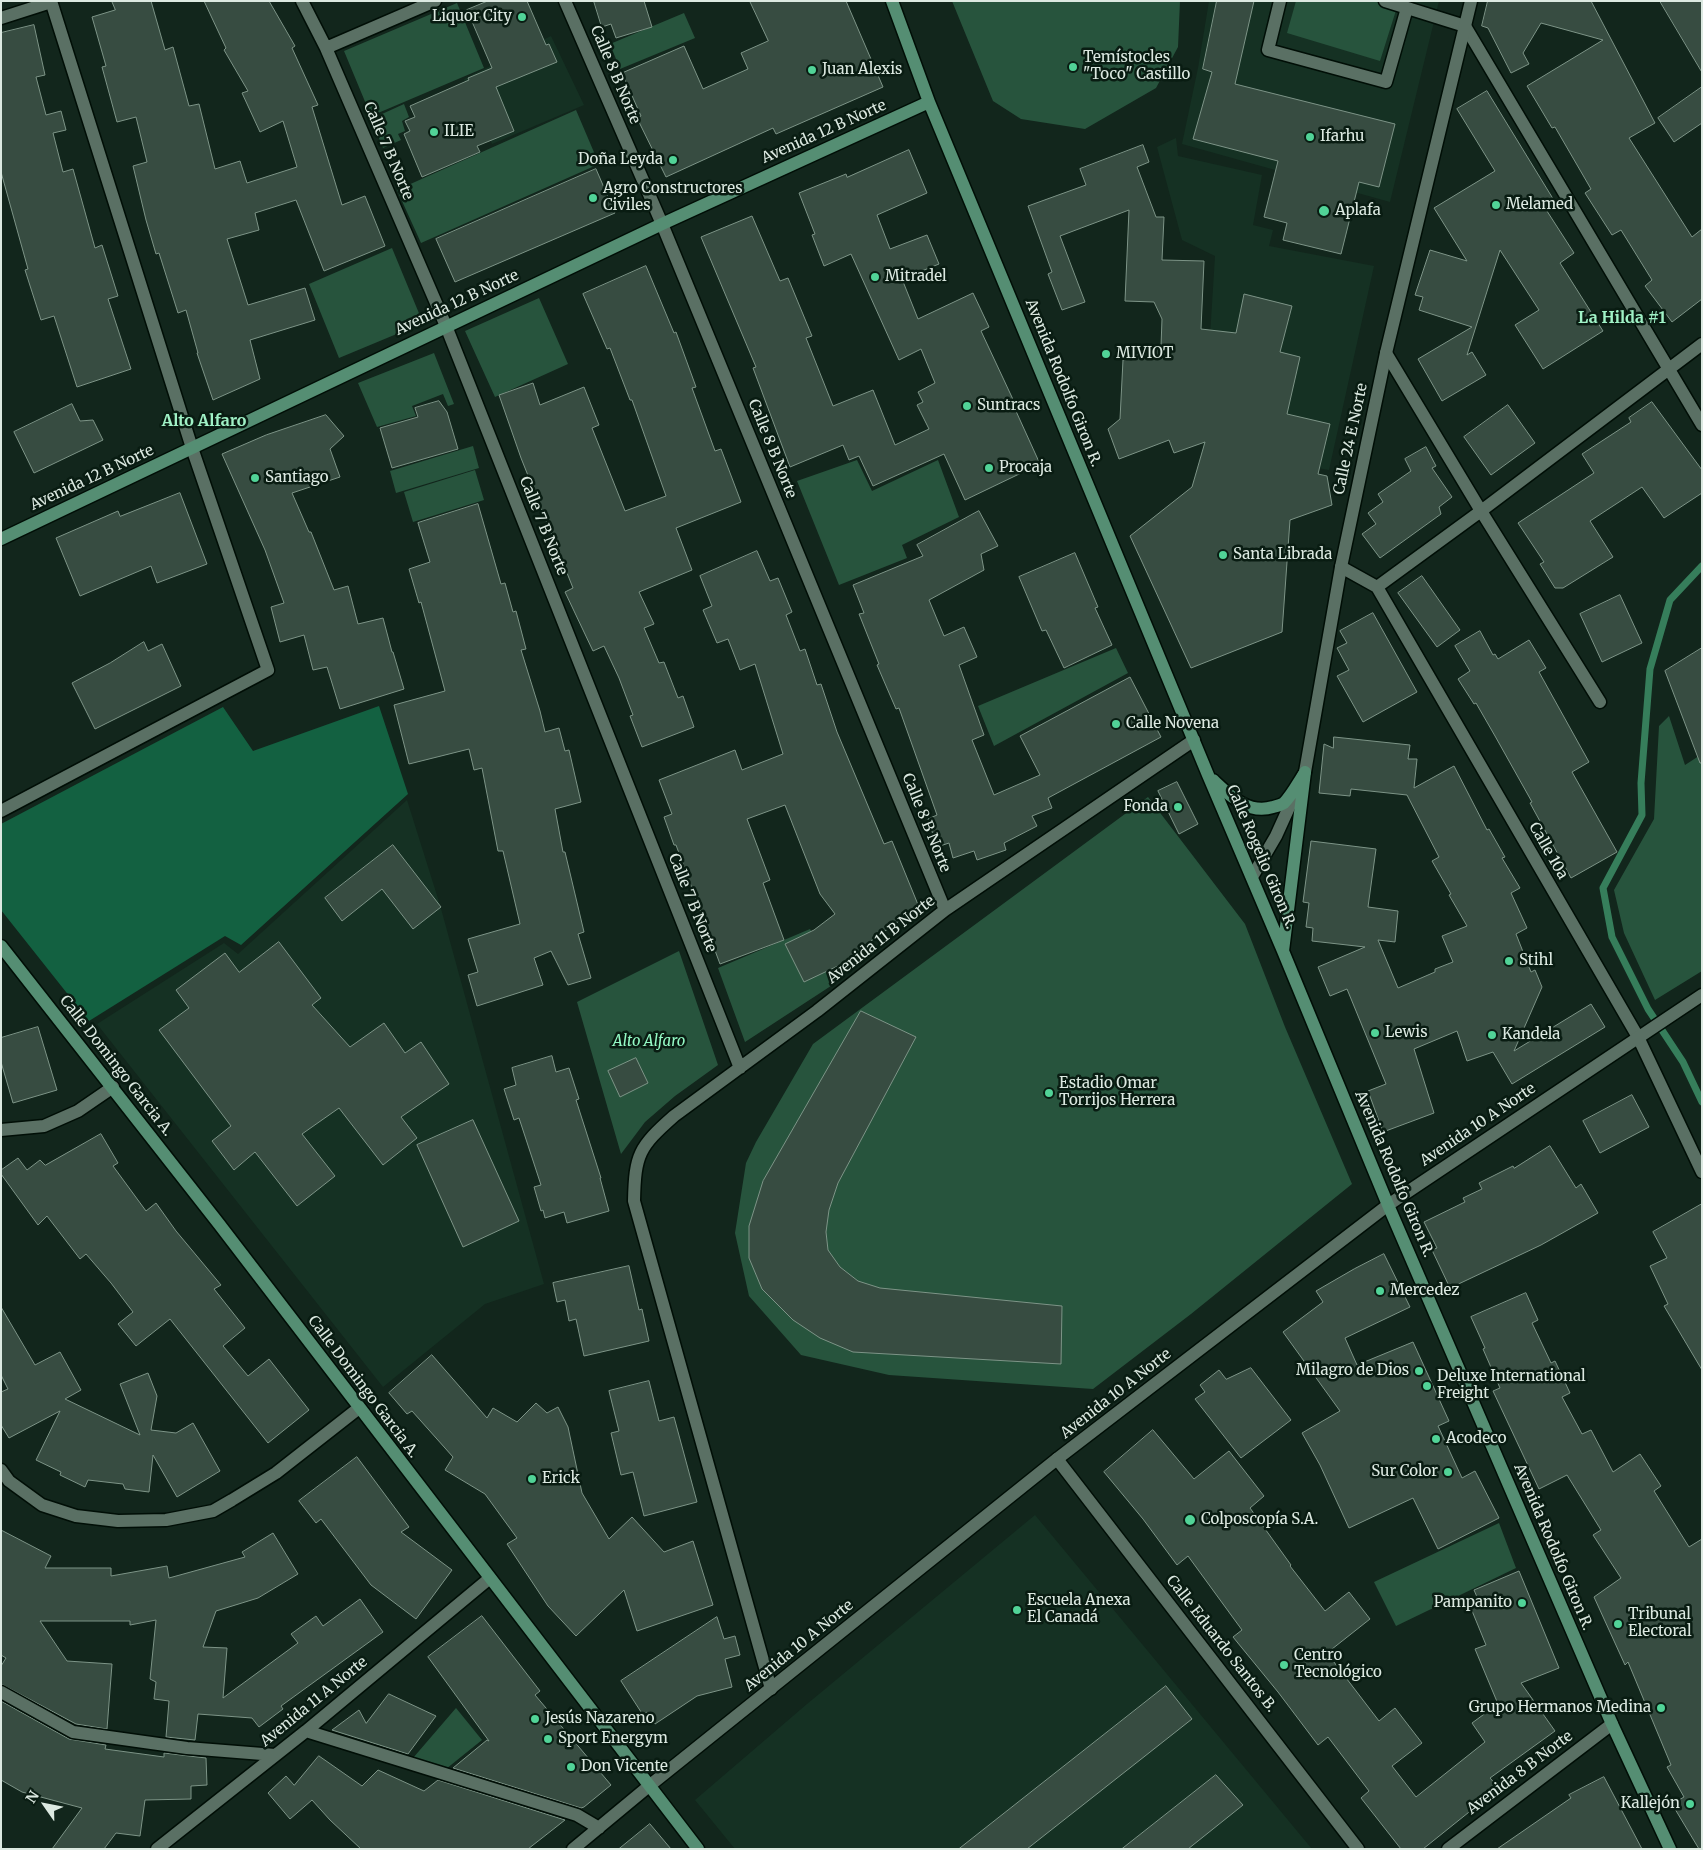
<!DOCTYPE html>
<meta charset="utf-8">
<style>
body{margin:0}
#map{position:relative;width:1703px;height:1850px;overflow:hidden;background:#12261c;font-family:Merriweather,serif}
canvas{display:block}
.frame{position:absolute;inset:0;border:2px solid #dce9e1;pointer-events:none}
.north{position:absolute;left:20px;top:1780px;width:50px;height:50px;-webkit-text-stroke:4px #091c12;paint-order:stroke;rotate:303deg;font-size:14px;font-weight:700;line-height:20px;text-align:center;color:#dce9e1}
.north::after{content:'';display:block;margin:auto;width:18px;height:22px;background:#dce9e1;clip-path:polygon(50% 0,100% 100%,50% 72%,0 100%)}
</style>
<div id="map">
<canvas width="1703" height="1850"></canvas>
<div class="frame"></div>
<div class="north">N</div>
</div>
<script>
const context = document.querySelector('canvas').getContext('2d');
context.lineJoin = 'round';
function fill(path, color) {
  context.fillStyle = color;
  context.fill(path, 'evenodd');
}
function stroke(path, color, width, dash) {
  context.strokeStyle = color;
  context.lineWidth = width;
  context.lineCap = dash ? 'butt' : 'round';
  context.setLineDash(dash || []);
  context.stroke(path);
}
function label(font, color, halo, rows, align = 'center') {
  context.font = font + ' Merriweather,serif';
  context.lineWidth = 5;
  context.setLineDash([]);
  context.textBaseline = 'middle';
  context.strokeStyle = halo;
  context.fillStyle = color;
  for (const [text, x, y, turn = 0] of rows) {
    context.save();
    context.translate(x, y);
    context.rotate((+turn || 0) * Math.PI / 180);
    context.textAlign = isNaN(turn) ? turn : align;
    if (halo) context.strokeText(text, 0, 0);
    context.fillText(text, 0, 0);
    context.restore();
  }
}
const built = new Path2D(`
 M1209,1h230l-49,201 -208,-58 16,-76z
 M551,36l33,69 -92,39 -28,-65z
 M1176,138l2,18 84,19 -9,50 20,5 -4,16 105,20 -45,204 -126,-22 12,-192 -33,-16 -25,-93z
 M407,800l33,105 104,379 -59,20 -102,83 -286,-363 127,-81 14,11z
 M1035,1515l277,334h-577l-40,-49 112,-96z`);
const green = new Path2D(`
 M952,1h228l-2,46 -22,41 -71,41 -64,-10 -28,-18z
 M1296,1h92l10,3 -18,57 -93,-28z
 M457,3l27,65 -113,48 -27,-65z
 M684,13l11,25 -75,31 -10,-25z
 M404,104l5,13 -7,4 3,10 -7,3 3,6 -18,8 -12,-29z
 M576,110l23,54 -178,79 -24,-53z
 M392,248l31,75 -84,35 -30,-74z
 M539,298l29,66 -73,33 -30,-66z
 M434,353l20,51 -6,2 -5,-12 -31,12 4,10 -39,11 -19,-44z
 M473,446l6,22 -83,25 -6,-22z
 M857,460l15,31 66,-31 21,57 -57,28 5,13 -68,27 -42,-104z
 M475,470l9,30 -71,22 -9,-30z
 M1116,648l12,25 -134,73 -16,-40z
 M1669,716l16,49 17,-11v217l-47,29 -31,-67 -10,-43 40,-71 5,-93z
 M1148,797l97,127 40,103 67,157 -161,130 -98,75 -204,-14 -88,-20 -52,-59 -14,-63 11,-70 10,-21 57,-98z
 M810,929l27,53 -92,60 -27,-74z
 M679,951l39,114 -43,31 -30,26 -24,32 -44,-152z
 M1499,1523l17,45 -120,58 -22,-44z
 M456,1708l26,32 -36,29 -33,-11z`);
const forest = new Path2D(`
 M379,706l29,88 -167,151 -16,-9 -136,85 -88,-111v-86l222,-117 30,44z`);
const stream = new Path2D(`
 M1702,566l-32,34 -20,69 -9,114 1,32 -39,73 9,49 36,72 35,53 19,40`);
const building = new Path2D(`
 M112,1h39l14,49 8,-3 16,59 10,-2 16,65 25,-8 7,22 50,-16 -14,-46 -23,11 -18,-39 6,-2 -24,-41 2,-2 -22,-47h65l26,45 -3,2 26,57 -6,2 30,98 23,-9 20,50 -61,25 -28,-71 -41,13 4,17 -32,9 21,66 57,-17 10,32 -65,20 10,39 -47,21 -16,-47h1l-12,-43 -8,3 -19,-60 -3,1 -10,-34 -13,-54 14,-4 -11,-45 -19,5 -15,-55 4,-1 -14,-49 23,-7z
 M488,1h39l19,44 3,-1 8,18 -61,25 18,44 -37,15 3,6 -58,25 -18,-43 6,-3 -5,-10 10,-4 -5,-11 59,-26 -1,-2 24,-10 -25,-58z
 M594,1h50l8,26 -36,11 -5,-14 -9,3z
 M750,1h96l37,86 -107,47 -3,-6 -107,49 -29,-59 4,-2 -19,-43 62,-27 19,43 45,-20 -7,-16 27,-12z
 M1217,1h37l-19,83 160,40 -16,63 -20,-5 -18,72 -58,-14 4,-17 -23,-6 14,-56 -85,-22 19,-67 -9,-3z
 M1488,1h103l64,122 -26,15 63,99 10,-8v70l-30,23 -27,-36 7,-6 -31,-50 -9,5 -27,-42 6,-4 -36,-62 -3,1 -25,-42 76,-46 -62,-17 -18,30 6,11 -18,9 -23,-45 -6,-2z
 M1660,1h42v71z
 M34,25l11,50 -9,2 10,38 15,-4 5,19 -13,3 10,39 10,-3 22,79 7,-3 16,51 -10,3 23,70 -54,18 -23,-71 -13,4 -16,-50 3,-1 -27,-97v-139z
 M1702,87v36l-28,19 -16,-24z
 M1487,91l68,111 -10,6 29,45 -14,10 43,68 -60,38 -28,-44 24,-15 -39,-60 -33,105 5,-3 14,23 -44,26 -24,-42 54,-32 -53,-17 4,-13 -8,-2 15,-45 37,11 -33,-53 61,-37 -38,-62z
 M1143,145l6,17 -12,5 19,50h8l-2,43 42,1 -3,68 35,4 8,-39 48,12 -12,46 20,5 -13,57 43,10 -12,50 9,2 5,29 -42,15 -8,112 -91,36 -61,-132 62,-49 13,-45 -31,11 -5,-13 -50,19 -11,-30 12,-10 3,-59 38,-14 1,-27 -8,-17 -29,-1 4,-91 -69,26 25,66 -23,8 -14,-36 4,-2 -24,-66 58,-21 -6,-16z
 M909,150l18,43 -50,22 13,34 37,-14 12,29 -37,15 16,40 55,-26 16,34 -8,4 36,77 -2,1 25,55 -75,36 -21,-46 -71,32 -14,-30 -10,4 -6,-15 -53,22 -37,-99 3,-1 -55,-130 51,-21 28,65 8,-3 24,58 -6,2 27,68 40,-16 22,55 34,-16 -12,-24 6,-3 -5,-10 17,-9 -14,-34 -22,11 -48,-106 -27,12 -12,-31 3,-1 -16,-41 47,-19 1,3z
 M596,169l19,44 -160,69 -19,-43z
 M646,266l28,67 2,-1 20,55 -4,1 23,63 6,-2 20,53 -65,26 16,42 -53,22 15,32 -10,4 15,35 5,-1 14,36 5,-2 11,31 -52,20 -12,-31 3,-1 -14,-37 -15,-32 -11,5 -28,-59 8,-4 -52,-130 -22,-63 34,-12 7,22 44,-18 15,38 -7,3 33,83 41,-15 -34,-96h-2l-20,-52 -3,1 -24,-55z
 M439,401l8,11 11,37 -66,19 -12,-40 38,-11 -3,-9z
 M1652,402l50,68v23l-38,25 -22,-31 -52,34 23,36 -50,31h-8l-15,-24 4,-2 -26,-39 76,-50 -12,-19 49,-32 -2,-4z
 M72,404l8,17 13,-1 10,20 -69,33 -20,-41z
 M1508,405l27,38 -44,32 -27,-38z
 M326,415l18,21 -14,13 10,28 -48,16 17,39h2l23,58 14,-4 10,38 25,-6 9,34h1l11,37 -64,20 -13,-42 -14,3 -9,-35 -24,7 -9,-35 13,-4 -19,-53 -43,-96 44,-19z
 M1426,447l10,19 -4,2 20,29 -13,10 2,7 -61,44 -18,-24 14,-10 -8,-11 15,-11 -5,-8 33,-23 -6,-12z
 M180,493l27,71 -50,19 -6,-17 -71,30 -24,-58 62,-27 2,5z
 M478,504l23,80 4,-1 8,29 3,-1 10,38 -5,1 19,61 5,21 14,-4 6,23 4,-1 12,52 -26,7 8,43h2l19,80 -6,2 13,44 -23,7 -17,-34 -17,7 9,27 -66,21 -9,-31 10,-3 -10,-33 52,-15 -17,-73h-5l-16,-83 -8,2 -5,-21 -60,15 -15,-59 51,-14 -24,-89 -2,1 -10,-34 21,-7 -12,-39z
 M979,511l19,35 -17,8 3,16 -55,30 15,36 20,-9 13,30 -18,8 25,70 -12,5 22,55 46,-20 -20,-39 110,-59 31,60 -113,61 4,10 -20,8 5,10 -33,17 2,7 -29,10 -3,-9 -21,7 -4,-15 -12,4 -9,-28 9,-4 -38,-107 -3,1 -19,-44 2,-1 -20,-50 5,-1 -11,-28 70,-29 -6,-11z
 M757,551l13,30 8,-3 14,34 -6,3 14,36 5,-2 12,36 4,-1 16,48 47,112 8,-3 27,66 -44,31 -35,27 -36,17 -19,-38 29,-14 21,-16 -15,-20 -35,-89 -38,14 23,61 -7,3 21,57 -64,24 -44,-119h-2l-10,-28 8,-3 -13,-34 76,-30 7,20 41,-16 -28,-90 -15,6 -12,-31 -11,4 -14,-33 9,-4 -12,-30z
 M1075,553l23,54 -3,1 17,37 -48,23 -18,-38 -4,1 -23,-54z
 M1422,576l38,54 -23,17 -39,-54z
 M1620,595l22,48 -40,19 -22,-48z
 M1373,613l44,79 -54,30 -26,-46 12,-6 -12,-22 10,-5 -7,-12z
 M1480,631l13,24 2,-1 3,5 31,-19 17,28 -7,4 50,90 -17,10 45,80 -46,26 -41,-75 2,-1 -37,-66 -19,-33 -2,1 -16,-25 12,-8 -15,-25z
 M144,642l4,9 14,-7 19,42 -86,43 -23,-46 38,-20z
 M1702,648v115h-2l-35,-92z
 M1334,737l76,8 -2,14h9l-3,29 40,-22 33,64 2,-1 16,28 -3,1 18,30 -9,5 16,35 -11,6 15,38 4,-2 7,17 -28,64 77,-47 14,23 -93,57 -19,-32 -26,9 -10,-30 -43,18 20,64 -51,19 -15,-41 18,-7 -39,-95 -17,7 -12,-29 47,-20 -53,-6 1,-13 -7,-1 3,-24 -6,-1 8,-61 65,8 -8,58 30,4 -3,31 -17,-2 20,48 37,-16v-3l18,-7 -11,-26 25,-10 -18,-31 2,-1 -19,-33 7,-4 -32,-62 -56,-6 -1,7 -31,-3 5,-49 9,4z
 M1177,782l21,42 -19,10 -21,-43z
 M393,845l48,62 -28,22 -31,-40 -40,32 -17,-23z
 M279,942l42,56 -9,7 38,42 34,-24 21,30 16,-11 28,42 -48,33 16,21 -34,27 -44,-57 -37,26 33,42 -38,30 -42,-54 -21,18 -22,-29 19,-15 -72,-96 30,-22 -13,-18 49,-37 14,19z
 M861,1011l55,26 -78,146 -9,27 -3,22 2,18 12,17 18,14 22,7 182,18 -1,58 -208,-12 -33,-14 -27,-18 -31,-31 -13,-31v-32l14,-45z
 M38,1027l19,63 -44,13 -12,-41v-24z
 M552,1056l4,16 13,-4 10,31 -3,1 25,78h-1l9,33 -42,12 -3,-11 -19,6 -2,-8 -2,1 -7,-24 7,-2 -22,-67 -5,2 -10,-31 12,-4 -4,-17z
 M636,1058l12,25 -28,14 -12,-26z
 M1632,1095l17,32 -49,26 -17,-32z
 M473,1120l46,101 -56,26 -46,-102z
 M101,1134l17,29 -5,3 33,45 10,-8 20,28 45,54 -7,4 31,39 -22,18 25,30 21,-17 40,51 -41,33 -98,-124 -34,27 -18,-22 15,-12 -22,-29 -25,-29 -6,5 -33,-43 -9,9 -37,-51v-4l17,-12 9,12 13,-10 5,5z
 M1550,1146l26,42 5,-4 17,29 -57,32 -91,43 -18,-38 5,-2 -13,-26 41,-20 -2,-4 19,-9 -3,-6 34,-17 1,2z
 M1702,1204v166l-38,-64 4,-2 -18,-38 17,-8 -14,-26z
 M1384,1254l26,53 -65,31 12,27 56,-23 36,79 -11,5 24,52 13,-7 24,47 -61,31 -25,-51 -64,30 -29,-63 -18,-32 38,-22 -57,-79 40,-30 -7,-11 38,-22z
 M629,1266l10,44 3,-1 7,32 -65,15 -8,-37 -7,2 -4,-21 -8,2 -4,-19z
 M1526,1293l12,27 -6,3 19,40 4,-2 15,32 -8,4 20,37 9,-4 22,42 27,-18 21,32 -7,5 35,56 13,-8v310h-3l-27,-45 12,-7 -17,-30 4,-2 -43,-103 -3,3 -31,-68 27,-19 -28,-43 8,-5 -34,-55 -28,14 -46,-98 7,-3 -17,-39 2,-1 -14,-31z
 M1,1307l34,58 25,-13 21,38 -16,9 75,36 -20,-51 28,-11 9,23 -6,34 25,3 17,-10 27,48 -43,26 -24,-42 -4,37 -24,-3 -2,-5 -35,-4 -3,7 -25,-12 1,-3 -25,-12 24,-49 -51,27 -8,-13v-33l7,-3 -7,-14z
 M432,1355l55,63 6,-10 24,14 19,-19 11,10 11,-6 10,20 14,66 27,46 23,-22 32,35 29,-11 20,64 -76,26 -13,-41 -48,46 -28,-30 -41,-62 10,-6 -32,-44 -40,-24 8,-13 -41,-46 -5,3 -18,-21z
 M1251,1368l40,52 -50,38 -46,-59 10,-7 -5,-7 19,-15 7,9z
 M649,1381l10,40 15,-4 23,85 -53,14 -11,-44 -12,3 -10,-42 8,-2 -10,-40z
 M1153,1430l41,49 35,-28 35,45 -14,12 41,57 -1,1 35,45 24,-19 21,27 -43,34 52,68 16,-13 27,35 -30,23 24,31 69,-55 -13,-19 26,-19 -23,-55 11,-4 -18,-44 9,-4 -3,-7 45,-19 40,97 -38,15 34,48 -65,47 9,10 -76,61h-22l-40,-51 8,-7 -41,-54 -10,8 -40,-53 -45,-55 9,-7 -54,-74 -11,9 -34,-46 -39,-47z
 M357,1457l52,70 -8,5 51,38 -36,49 -45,-34 -50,-66 -5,4 -17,-22z
 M1,1530l50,26 -6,12h66v8l56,-10 2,12 76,-21 -3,-5 31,-19 25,41 -40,24 -42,13 -13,36 24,1 -4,50 75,-55 -7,-9 25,-18 7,10 37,-27 23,33 -102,74 2,3 -24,18 -7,-9 -54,-4 -3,26 -29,-3 3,-36 -15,-2 2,-17 -6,-3 6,-59 -26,5v-4h-90l27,40 45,3 -5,65 -31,-5 -75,-40v-18l5,-8 -5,-3z
 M482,1616l58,75 -5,4 76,90 -27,22 -3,1 -128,-40 34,-28 2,1 -61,-84z
 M717,1617l7,22 11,-3 5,19 -15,4 7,28 -35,9 -42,28 -8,-12 -4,3 -22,-34z
 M1166,1686l26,33 -165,130h-68z
 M389,1694l47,22 -28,38 -76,-24 27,-20 7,13z
 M1,1701l68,38 37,6 -1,4 59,8v-4l42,5 1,27 -16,1v13l-46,1 -5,36 -24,-3 -12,16h-52l30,-41 -60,-16 -21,-12z
 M319,1756l43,30 16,-16 46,21 14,-11 127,40 -37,29h-167l-31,-29 -18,-20 -22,19 -22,-26 18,-17 8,9z
 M1216,1775l27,30 -55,44h-66z
 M1604,1777l38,72h-145l74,-51 -2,-3z
 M650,1824l21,25h-52z`);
const service = new Path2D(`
 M1280,1l-12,49 118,32 21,-74
 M1385,1l80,25`);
const minor = new Path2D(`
 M302,1l24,47 120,278 294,742
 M565,1l97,223 283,686
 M1,18l50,-16
 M1465,26l237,399
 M326,48l109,-47
 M1386,353l95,158 119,191
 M1341,567l36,20 261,450 64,135
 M1377,587l104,-76 221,-167
 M1,811l267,-141 -76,-222 -141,-447
 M1,1130l43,-4 34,-15 35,-24
 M1057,1459l301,390
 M771,1689l-137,-488c1,-47 5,-54 40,-85l143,-105 128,-101 249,-170
 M1,1692l72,40 114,16 88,7
 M306,1731l271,84 22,13
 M157,1849l149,-118 184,-153
 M573,1849l76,-63
 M1448,1849l164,-125`);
const tertiary = new Path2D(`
 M1252,877l24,-41 29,-64 36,-205 45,-214 85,-352
 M1,1470l8,11 33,24 34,11 42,5 48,-1 47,-9 19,-11 44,-27 83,-65
 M649,1786l408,-327 331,-254 314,-210`);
const secondary = new Path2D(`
 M892,1l37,101 279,673 75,176 105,254 224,519 58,125
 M1,539l661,-315 267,-122
 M1213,780c16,15 35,35 60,27 4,-1 8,-2 11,-4 8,-8 14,-20 20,-29
 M1,946l218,278 479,625
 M1283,951l22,-179`);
const markers = [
 [522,17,5,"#51d397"],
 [1073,67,5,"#51d397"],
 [812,70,5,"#51d397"],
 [434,132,5,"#51d397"],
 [1310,137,5,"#51d397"],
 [673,160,5,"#51d397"],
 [593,198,5,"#51d397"],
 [1496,205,5,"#51d397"],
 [1324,211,6,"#51d397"],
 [875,277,5,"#51d397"],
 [1106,354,5,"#51d397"],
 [967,406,5,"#51d397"],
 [989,468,5,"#51d397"],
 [255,478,5,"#51d397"],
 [1223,555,5,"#51d397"],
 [1116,724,5,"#51d397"],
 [1178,807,5,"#51d397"],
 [1509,961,5,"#51d397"],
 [1375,1033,5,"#51d397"],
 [1492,1035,5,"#51d397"],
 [1049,1093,5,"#51d397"],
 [1380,1291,5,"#51d397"],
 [1419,1371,5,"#51d397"],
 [1427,1386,5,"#51d397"],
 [1436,1439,5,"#51d397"],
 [1448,1472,5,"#51d397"],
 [532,1479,5,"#51d397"],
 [1190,1520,6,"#51d397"],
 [1522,1603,5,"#51d397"],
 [1017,1610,5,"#51d397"],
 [1618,1624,5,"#51d397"],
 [1284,1665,5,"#51d397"],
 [1661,1708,5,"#51d397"],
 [535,1719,5,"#51d397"],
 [548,1739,5,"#51d397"],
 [571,1767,5,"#51d397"],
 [1690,1804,5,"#51d397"]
];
const poiNames = [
 ["Liquor City",512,17,"right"],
 ["Temístocles",1083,58],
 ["\"Toco\" Castillo",1083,75],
 ["Juan Alexis",822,70],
 ["ILIE",444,132],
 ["Ifarhu",1320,137],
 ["Doña Leyda",663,160,"right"],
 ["Agro Constructores",603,189],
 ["Civiles",603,206],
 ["Melamed",1506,205],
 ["Aplafa",1335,211],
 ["Mitradel",885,277],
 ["MIVIOT",1116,354],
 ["Suntracs",977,406],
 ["Procaja",999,468],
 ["Santiago",265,478],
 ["Santa Librada",1233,555],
 ["Calle Novena",1126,724],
 ["Fonda",1168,807,"right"],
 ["Stihl",1519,961],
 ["Lewis",1385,1033],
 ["Kandela",1502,1035],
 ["Estadio Omar",1059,1084],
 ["Torrijos Herrera",1059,1101],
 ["Mercedez",1390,1291],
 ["Milagro de Dios",1409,1371,"right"],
 ["Deluxe International",1437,1377],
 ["Freight",1437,1394],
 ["Acodeco",1446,1439],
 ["Sur Color",1438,1472,"right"],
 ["Erick",542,1479],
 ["Colposcopía S.A.",1201,1520],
 ["Escuela Anexa",1027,1601],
 ["El Canadá",1027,1618],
 ["Pampanito",1512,1603,"right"],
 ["Tribunal",1628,1615],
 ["Electoral",1628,1632],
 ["Centro",1294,1656],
 ["Tecnológico",1294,1673],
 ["Grupo Hermanos Medina",1651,1708,"right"],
 ["Jesús Nazareno",545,1719],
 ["Sport Energym",558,1739],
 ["Don Vicente",581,1767],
 ["Kallejón",1680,1804,"right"]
];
const streetNames = [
 ["Calle 8 B Norte",615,75,67],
 ["Avenida 12 B Norte",824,132,-24],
 ["Calle 7 B Norte",388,151,67],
 ["Avenida 12 B Norte",457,303,-25],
 ["Avenida Rodolfo Giron R.",1063,383,68],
 ["Calle 24 E Norte",1351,439,-78],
 ["Calle 8 B Norte",772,449,68],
 ["Avenida 12 B Norte",92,478,-25],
 ["Calle 7 B Norte",543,526,68],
 ["Calle 8 B Norte",926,823,68],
 ["Calle 10a",1548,851,60],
 ["Calle Rogelio Giron R.",1261,857,67],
 ["Calle 7 B Norte",692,903,68],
 ["Avenida 11 B Norte",881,940,-38],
 ["Calle Domingo Garcia A.",116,1066,52],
 ["Avenida 10 A Norte",1478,1125,-34],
 ["Avenida Rodolfo Giron R.",1394,1174,67],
 ["Calle Domingo Garcia A.",363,1387,53],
 ["Avenida 10 A Norte",1116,1394,-38],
 ["Avenida Rodolfo Giron R.",1553,1547,67],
 ["Calle Eduardo Santos B.",1221,1644,52],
 ["Avenida 10 A Norte",799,1646,-39],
 ["Avenida 11 A Norte",314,1702,-39],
 ["Avenida 8 B Norte",1520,1773,-37]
];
const parkNames = [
 ["Alto Alfaro",649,1042]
];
const neighbourhoodNames = [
 ["La Hilda #1",1622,318],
 ["Alto Alfaro",204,421]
];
fill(built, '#153123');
fill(green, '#27543d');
fill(forest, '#136141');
stroke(stream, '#367e5b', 7);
fill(building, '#374c41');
stroke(building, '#7d9487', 1);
stroke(service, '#000e06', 15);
stroke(minor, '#000e06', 15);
stroke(tertiary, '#000e06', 15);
stroke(secondary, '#000e06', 15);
stroke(service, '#5a7064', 12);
stroke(minor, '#5a7064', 12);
stroke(tertiary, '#5a7064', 12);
stroke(secondary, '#558e73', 12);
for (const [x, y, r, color] of markers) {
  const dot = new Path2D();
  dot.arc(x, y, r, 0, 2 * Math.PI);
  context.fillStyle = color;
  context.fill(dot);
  stroke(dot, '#091c12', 2);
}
label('15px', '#dce9e1', '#091c12', poiNames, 'left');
label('15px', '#dce9e1', '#091c12', streetNames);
label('italic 15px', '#94fac5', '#091c12', parkNames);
label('bold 16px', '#a0f2c6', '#091c12', neighbourhoodNames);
</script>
